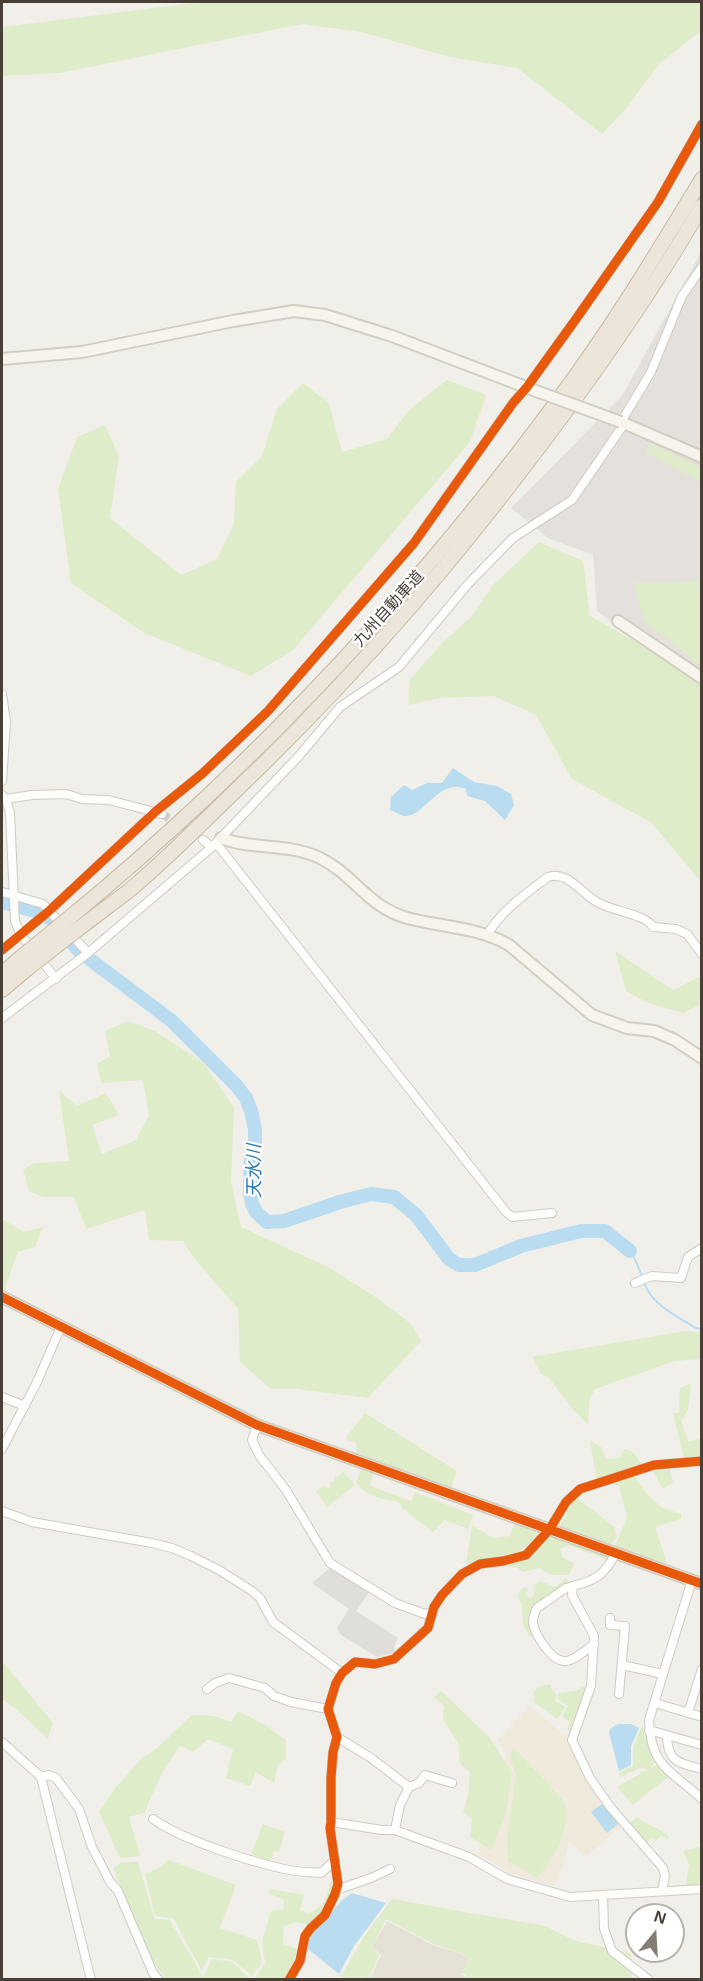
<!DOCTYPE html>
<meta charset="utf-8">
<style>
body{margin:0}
#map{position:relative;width:703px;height:1981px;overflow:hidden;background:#f1efea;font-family:Arial,sans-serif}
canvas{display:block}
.frame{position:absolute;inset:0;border:3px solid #484036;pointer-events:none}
.north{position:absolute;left:625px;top:1903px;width:60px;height:60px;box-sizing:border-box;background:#fff;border:2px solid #b6b3af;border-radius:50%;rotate:18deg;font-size:16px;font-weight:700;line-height:24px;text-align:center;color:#484036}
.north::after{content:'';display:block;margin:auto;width:21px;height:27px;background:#837d75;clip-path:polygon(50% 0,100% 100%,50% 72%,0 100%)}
</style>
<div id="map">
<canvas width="703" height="1981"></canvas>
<div class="frame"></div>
<div class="north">N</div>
</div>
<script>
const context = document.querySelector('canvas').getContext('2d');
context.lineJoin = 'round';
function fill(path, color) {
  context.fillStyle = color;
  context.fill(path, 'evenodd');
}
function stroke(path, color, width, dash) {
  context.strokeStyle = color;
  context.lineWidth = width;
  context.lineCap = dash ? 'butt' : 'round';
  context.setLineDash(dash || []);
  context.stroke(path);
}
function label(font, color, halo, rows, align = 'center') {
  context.font = font + ' Arial,"Noto Sans JP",sans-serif';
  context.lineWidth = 4.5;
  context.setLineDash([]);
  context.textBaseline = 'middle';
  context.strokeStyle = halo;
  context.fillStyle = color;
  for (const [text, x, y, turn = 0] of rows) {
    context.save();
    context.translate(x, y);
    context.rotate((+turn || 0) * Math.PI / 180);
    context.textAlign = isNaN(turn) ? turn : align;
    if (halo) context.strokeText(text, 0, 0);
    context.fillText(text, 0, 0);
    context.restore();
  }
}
const residential = new Path2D(`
 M387,1921l48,25 25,7 9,6 -8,15 5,3 -1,2h-95l11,-24 -9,-8z`);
const industrial = new Path2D(`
 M701,252v445l-30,-30 -74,-56 -4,-56 -45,-17 -37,-30 111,-112z`);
const education = new Path2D(`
 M529,1706l38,31 17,38 38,50 -36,32 -17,-16 -6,27 -9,18 -42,-12 -34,-19 29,-98 -9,-17z`);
const green = new Path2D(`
 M202,2h499v29l-42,33 -34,46 -23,24 -85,-66 -67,-11 -89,-25 -59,-8 -242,49 -58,3v-49z
 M447,380l39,15 -16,47 -177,208 -42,26 -107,-43 -73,-50 -13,-94 19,-52 28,-12 14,31 -9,62 71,57 36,-16 17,-36 2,-41 26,-26 15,-47 26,-26 26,20 13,49 45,-13 22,-29z
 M650,443l51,25v14l-56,-30z
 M539,542l44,19 7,55 68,38 43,33v195l-49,-59 -80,-44 -36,-64 -42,-19 -55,2 -31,7 2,-26 33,-37 28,-25 22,-32z
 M701,581h1l-1,85 -56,-44 -11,-39z
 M615,951l58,39 28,-14v28l-18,9 -35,-10 -22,-12z
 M128,1021l27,10 49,32 30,45 -3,74 10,45 89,41 47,30 33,25 11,18 -53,57 -71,-9h-26l-31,-27 -2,-53 -41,-47 -14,-21 -34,-1 -4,-30 -59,19 -12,-32h-31l-14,-6 -6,-21 11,-7 35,-2 -10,-71 18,16 29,-13 13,22 -27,10 10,29 34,-14 13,-25 -6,-35 -42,3 -4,-19 13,-8 -5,-25z
 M2,1219l22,13 19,-5 -8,20 -17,5 -16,44z
 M685,1331l16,2v26l-26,2 -80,28 -6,12 -1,23 -14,-13 -25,-33 -8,-4 -9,-17z
 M691,1383l-3,27 -7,11 7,20 13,-2v17l-17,2 -11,-45h6l1,-25z
 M365,1413l92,58 -7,19 -93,-32 -1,-15 -11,-4z
 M590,1440l11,7 5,12 13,-1 6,-9 8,3 8,11 21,-2 7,5 4,16 -10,7 -11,-20h-14l-4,7 13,18 14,13 20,7v5l-26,8 12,37 -52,-17 12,-30 -8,-31 -23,-9z
 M361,1470l12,4 -3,12 41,15 4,-9 58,23 -5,14 -23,-9 -12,12 -31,-24 -3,-6c-17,-3 -32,-5 -43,-20z
 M343,1471l12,14 -28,22 -11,-16 8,-5 4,3 3,-2 -2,-4 5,-2 1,-4 4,-1z
 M579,1499l35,28 3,10 -7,8 -51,-18 7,-11 1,-11 4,-5z
 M515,1522l22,9c-10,28 -45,28 -71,33l6,-39 21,13 17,-2z
 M558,1536l51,20 -3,5 -1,-2 -36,-14 -9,4 3,9 11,5 -5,12h-18l-12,-7 -16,4 -5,-4 -13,-2 23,-8 19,-19z
 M566,1579l5,5c-6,5 -13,5 -19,8 -14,8 -19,15 -23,30l7,13 -6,2 -7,-11 -1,-22 -5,-9 7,-8 4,2 -3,5 6,5 4,-7 -1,-7 6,-4 15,6z
 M2,1661l51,62 -5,16 -32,-30 -14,-10z
 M550,1684l2,6 5,5 -1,6 10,6 -9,12 -23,-17 -1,-9 5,-6z
 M582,1687l6,1 -18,44 -3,-4 3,-6 -8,-6 6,-10 -10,-6 1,-7 20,-3z
 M441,1691l49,47 22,35 -6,41 -15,36 -21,-13 2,-18 -9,-7 5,-16 2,-23 -10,-10 -2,-20 -15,-24 1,-13 -10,-9z
 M238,1711l27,14 21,15v19l-8,6 -4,18 -18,-11 -6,14 -24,-8 7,-29 -25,-10 -15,13 -13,-6 -17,25 -19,42 -15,4 11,39 -20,2 -21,-46 17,-25 26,-29 14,-9 36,-34 22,1 17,6z
 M642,1725l14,36 -6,8 7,-4 11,12 -35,28 -16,-18 31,-18 -8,-1 -20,9 -2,-4 15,-7v-18z
 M513,1747l51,54c8,28 -9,56 -27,77l-29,-17 -1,-24 9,-63 -6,-15z
 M637,1817c10,8 22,11 32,19l-1,3 -7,-3 -5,5 -3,-3 -7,4 -18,-17z
 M263,1824l22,8 -6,20 -5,-1 -4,11 -19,-8z
 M701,1846v40l-15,1 3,-23 -6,-13z
 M169,1860l67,25 -16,43 37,12 5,22 -10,14 -19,-16 -24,-3 -7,14 -29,-53 -18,-2 -10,-42 14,-6z
 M122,1862h16l17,57 15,1 33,57 9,-18 20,3 18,17h-84c-25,-30 -38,-74 -53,-111z
 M333,1880l2,6 -12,27 -16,11 -11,-2 -12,4 -1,18 14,5v5l-11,25 -32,1 11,-17 -3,-22 9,-30 12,-2 1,-9 -16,-7 2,-4 34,6 -4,15 9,3c13,-6 19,-14 20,-29z
 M392,1899l153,27 30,15 56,12 2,19 -2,8 -165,-1 1,-3 -5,-3 7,-14 -8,-6 -26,-8 -49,-26 -14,28 7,8 -10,24 -10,-2 -1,2h-13l-4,-3 24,-41z`);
const parking = new Path2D(`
 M331,1567l39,24 -14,20 42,27 -4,10 2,4 -19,5 -36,-22 -4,-7 12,-19 -37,-26z`);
const water = new Path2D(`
 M453,768l21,14 23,4 14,8 3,11 -9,15 -20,-19 -18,-5 -1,-7c-29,-11 -41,29 -62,27 -4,-1 -10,-5 -14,-6l1,-13 13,-12 8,5 15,-7h15z
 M618,1724h13l8,4 -8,18v19l-12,6 -10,-38 2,-5z
 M602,1804l16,20 -11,9 -16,-21z
 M352,1893l34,10 -32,43 -15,28 -31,-25v-9l4,-8 15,-13 13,-17z`);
const stream = new Path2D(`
 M2,809l1,1
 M630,1251c10,13 11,30 20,43 11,15 31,25 46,34l6,1`);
const river = new Path2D(`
 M2,902l37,10 12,7 29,33 92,69 64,64 10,13 5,13 4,18v12l-4,13 -1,37 2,13 4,8 11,10 17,-1 56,-19 31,-8 23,3 22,18 33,44 10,6h16l46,-19 60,-15h24l25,20`);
const streetTunnel = new Path2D(`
 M162,814l32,20`);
const street = new Path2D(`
 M621,422l30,-50 31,-76 20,-29
 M2,694l4,28 -4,59
 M2,795l4,4 4,14 5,108 6,14 35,44
 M6,799l26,-4 34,-1 16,5 27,1 53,14
 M203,840l9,7
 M216,843l290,369 6,5 40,-4
 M2,892l41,12 45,49
 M487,935c15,-25 38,-41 61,-58 19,-7 34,17 49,25 14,9 49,12 56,25l23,2 11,5 15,20
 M2,950l47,-39 106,-99 48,-39 65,-62 146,-168 99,-140 14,-16 49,-68 82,-117 44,-78
 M2,1018l86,-65 124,-106 87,-91 41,-49 59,-40 69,-83 45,-46 59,-38 52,-76
 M635,1283l17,-7 29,2 7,-21 14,-9
 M2,1397l23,9
 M257,1425l-5,15 7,15 27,35 44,73 65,40 30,11 7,-2
 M2,1449l34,-65 25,-57
 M2,1511l30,11 120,21 20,5 19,8 28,14 33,21 8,7 13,24 69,51
 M616,1553c-12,22 -19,27 -43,33l-1,9 22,41 -3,50 -19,54 18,38 21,30 52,60 2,7 -3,16
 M692,1580l-43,140c2,48 22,50 53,79
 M573,1586l-7,2 -29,20c-2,4 -4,9 -4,14 1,12 19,40 32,39 9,0 22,-12 29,-17
 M610,1618v7l15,1 -6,68
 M622,1665l41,9
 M207,1689l8,-6 14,-5 36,10 9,8 17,6 37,7
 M655,1703l47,14
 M688,1713l14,-44
 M649,1730l53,15
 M667,1735c0,27 12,28 35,34
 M337,1737l34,21 38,29 10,-4 6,-8 27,8
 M2,1742l39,35 50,203
 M41,1777l8,-2 7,3 23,31 13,38 18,35 8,9 35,82 6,7
 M153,1819c29,21 96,42 131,50 12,3 25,3 37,4l14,-13
 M331,1822l51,8h13l74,27 38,22 63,18 132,-8
 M395,1830l5,-25 9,-18
 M336,1890l35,-12 19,-9
 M603,1895l1,34 8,22 37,29
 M289,1980l11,-19 5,-25 6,-8 14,-13 10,-21 3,-10 -8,-56 1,-6v-44l2,-26 4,-15 -9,-28 8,-26 6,-10 13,-11 20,2 19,-5 34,-31 6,-21 8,-12 20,-21 18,-10 23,-3 23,-6 23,-25 17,-28 14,-13 74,-24 48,-4`);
const secondary = new Path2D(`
 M2,359l80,-7 151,-31 61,-10 31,4 67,21 144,55
 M621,422l81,35
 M618,621l84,57
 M221,838c31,12 68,5 99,20 33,16 48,49 87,60 34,9 71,9 102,27l83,70 35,13 27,3 21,9 27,18
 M2,1297l255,128 445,159`);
const highway = new Path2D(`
 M68,919c193,-159 363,-342 509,-545 45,-63 85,-129 125,-195
 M77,930c18,-14 36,-27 54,-41 33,-28 64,-59 95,-89 103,-98 198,-203 284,-315 70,-90 135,-181 192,-279
 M2,974l17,-15
 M2,990l25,-21`);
const secondaryBridge = new Path2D(`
 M536,391l85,31`);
const highwayBridge = new Path2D(`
 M19,959l49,-40
 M27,969l50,-39`);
const cycleway = new Path2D(`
 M2,950l47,-39 106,-99 48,-39 65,-62 146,-168 99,-140 14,-16 49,-68 82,-117 44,-78
 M2,1297l255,128 445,159
 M289,1980l11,-19 5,-25 6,-8 14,-13 10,-21 3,-10 -8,-56 1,-6v-44l2,-26 4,-15 -9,-28 8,-26 6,-10 13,-11 20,2 19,-5 34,-31 6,-21 8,-12 20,-21 18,-10 23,-3 23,-6 23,-25 17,-28 14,-13 74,-24 48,-4`);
const streetNames = [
 ["九州自動車道",389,609,-48]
];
const waterNames = [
 ["天水川",255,1171,-90]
];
fill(residential, '#e5e1d7');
fill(industrial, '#e4e0db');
fill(education, '#efeadc');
fill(green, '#dfecc9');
fill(parking, '#e0deda');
fill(water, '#b9dcf0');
stroke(stream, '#b9dcf0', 2);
stroke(river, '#b9dcf0', 14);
stroke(streetTunnel, '#cfccc6', 8, [8, 4]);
stroke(street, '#cecbc6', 10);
stroke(secondary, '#d2cec2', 14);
stroke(highway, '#c9bba5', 16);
stroke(street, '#fdfdfc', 8);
stroke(secondary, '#f7f4ee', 10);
stroke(highway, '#ece5d9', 14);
stroke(secondaryBridge, '#d2cec2', 14, []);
stroke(highwayBridge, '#c9bba5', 16, []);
stroke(secondaryBridge, '#f7f4ee', 10);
stroke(highwayBridge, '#ece5d9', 14);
stroke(cycleway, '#e8590c', 9);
label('16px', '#484036', '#fff', streetNames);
label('italic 18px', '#297ab0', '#fff', waterNames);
</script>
